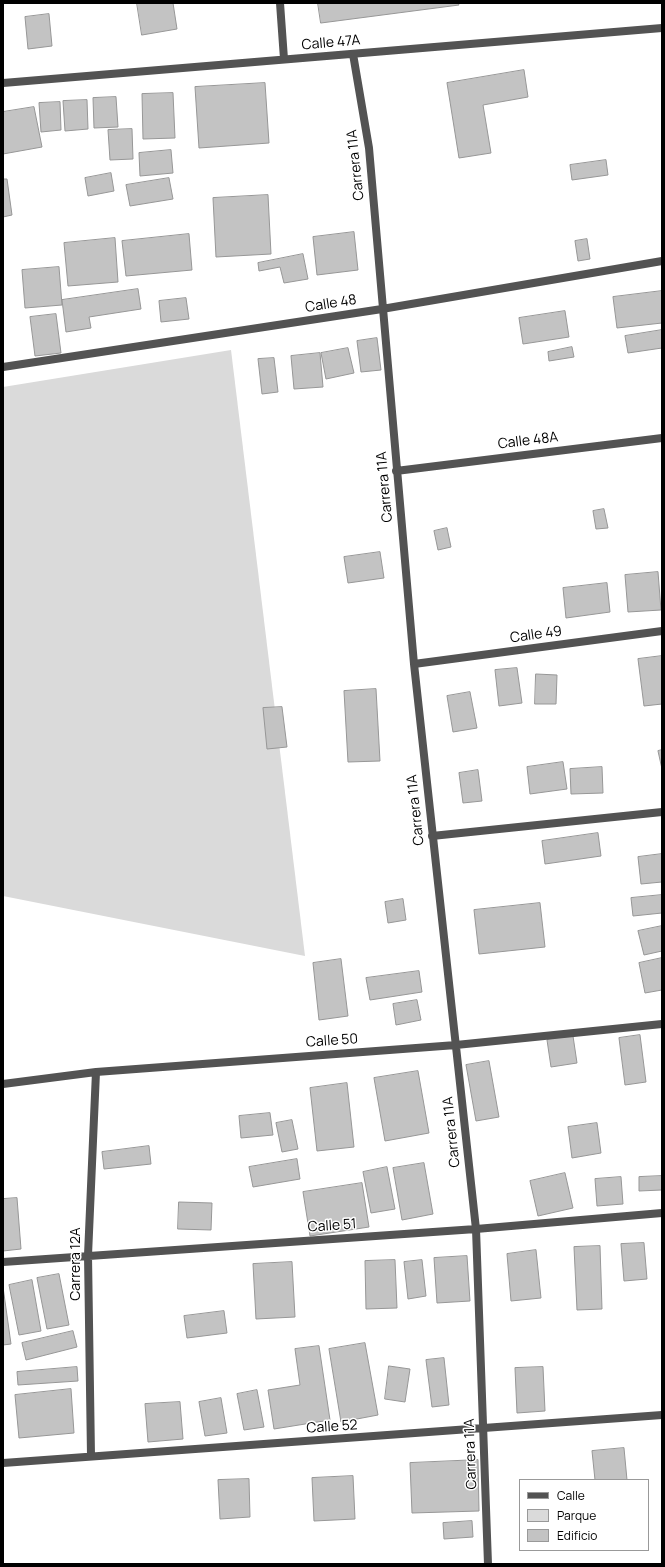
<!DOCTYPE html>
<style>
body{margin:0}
#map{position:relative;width:665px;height:1567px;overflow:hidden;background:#fff;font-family:Manrope,sans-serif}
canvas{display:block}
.frame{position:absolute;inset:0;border:4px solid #000;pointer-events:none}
.legend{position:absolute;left:519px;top:1479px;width:130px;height:72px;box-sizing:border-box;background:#fff;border:1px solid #999;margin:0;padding:5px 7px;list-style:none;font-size:12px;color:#000}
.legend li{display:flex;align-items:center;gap:8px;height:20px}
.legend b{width:20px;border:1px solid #999}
</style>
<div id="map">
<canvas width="665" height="1567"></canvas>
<div class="frame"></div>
<ul class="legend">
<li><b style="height:5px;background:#535353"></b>Calle</li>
<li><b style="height:11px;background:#dadada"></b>Parque</li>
<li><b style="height:11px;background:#c3c3c3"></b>Edificio</li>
</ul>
</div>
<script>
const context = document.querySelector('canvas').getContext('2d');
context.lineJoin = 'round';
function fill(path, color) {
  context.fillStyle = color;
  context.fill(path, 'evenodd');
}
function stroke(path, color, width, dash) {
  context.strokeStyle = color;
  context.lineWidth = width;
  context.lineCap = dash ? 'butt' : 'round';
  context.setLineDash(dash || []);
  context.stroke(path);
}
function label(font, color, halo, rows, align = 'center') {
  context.font = font + ' Manrope,sans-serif';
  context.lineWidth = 3;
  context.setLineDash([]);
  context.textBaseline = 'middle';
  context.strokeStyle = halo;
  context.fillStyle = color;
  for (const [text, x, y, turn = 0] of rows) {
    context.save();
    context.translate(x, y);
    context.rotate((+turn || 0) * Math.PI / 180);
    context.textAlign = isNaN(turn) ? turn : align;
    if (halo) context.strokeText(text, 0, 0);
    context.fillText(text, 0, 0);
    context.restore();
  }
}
const green = new Path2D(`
 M231,350l74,606 -302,-60v-509z`);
const building = new Path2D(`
 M137,3h36l4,26 -35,6z
 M318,3h140l1,2 -138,18z
 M49,14l3,32 -24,3 -3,-32z
 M524,70l4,27 -45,8 8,48 -32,5 -12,-75z
 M265,83l4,60 -70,5 -4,-61z
 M173,93l2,45 -32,1 -1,-45z
 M116,97l2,30 -24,1 -1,-30z
 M87,100l1,29 -23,2 -2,-30z
 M60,102l1,28 -20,2 -2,-29z
 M34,107l8,40 -39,7v-42z
 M132,129l1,30 -23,1 -2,-30z
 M171,150l2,23 -33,3 -1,-23z
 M606,160l2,15 -36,5 -2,-15z
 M111,173l3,18 -26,5 -3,-18z
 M169,178l4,21 -43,7 -4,-21z
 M3,179h4l5,36 -9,2z
 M268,195l3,59 -55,3 -3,-59z
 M354,232l4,38 -41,5 -4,-38z
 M189,234l3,36 -66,6 -4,-35z
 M115,238l3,44 -50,4 -4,-43z
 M587,239l3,20 -12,2 -3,-20z
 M303,254l5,25 -24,4 -4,-16 -21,4 -1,-8z
 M59,267l3,38 -37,3 -3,-38z
 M138,289l3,20 -52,8 2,11 -25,4 -4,-32z
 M662,291v32l-45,5 -4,-31z
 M186,298l3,21 -28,3 -2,-21z
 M565,311l4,26 -46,7 -4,-26z
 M56,314l5,39 -26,3 -5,-39z
 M662,330v18l-34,5 -3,-17z
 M377,338l4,32 -20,2 -4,-31z
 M572,347l2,10 -25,4 -1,-9z
 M348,348l6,25 -28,6 -5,-26z
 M320,353l3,34 -29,2 -3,-33z
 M274,358l4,34 -16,2 -4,-35z
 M604,509l4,19 -12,1 -3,-18z
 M447,528l4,19 -13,3 -4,-19z
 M380,552l4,26 -36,5 -4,-26z
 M658,572l3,38 -33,2 -3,-37z
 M607,583l3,29 -44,6 -3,-30z
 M662,656v48l-18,2 -6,-47z
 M517,668l5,35 -23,3 -4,-36z
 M536,674l21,1 -1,29h-21z
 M376,689l4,72 -32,1 -4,-71z
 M470,692l7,36 -24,4 -6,-36z
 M282,707l5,40 -20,2 -4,-41z
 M662,750v19l-4,-18z
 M563,762l4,27 -37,5 -3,-27z
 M602,767l1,26 -32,1 -1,-25z
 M478,770l4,31 -19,2 -4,-30z
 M598,833l3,23 -56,8 -3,-23z
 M662,854v28l-21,2 -3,-27z
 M662,895v18l-29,3 -2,-18z
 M403,899l3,21 -18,3 -3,-21z
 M540,903l5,44 -66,7 -5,-44z
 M662,926v25l-18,4 -6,-24z
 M662,958v32l-17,3 -6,-30z
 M341,959l7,57 -29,4 -6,-57z
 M419,971l3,21 -52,8 -4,-22z
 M417,1000l4,20 -25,5 -3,-21z
 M640,1035l6,47 -21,3 -6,-47z
 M573,1036l4,27 -26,4 -4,-27z
 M489,1061l10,56 -23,4 -10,-56z
 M418,1071l11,62 -44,8 -11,-63z
 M347,1083l7,64 -37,4 -7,-63z
 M270,1113l3,22 -32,3 -2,-22z
 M292,1120l6,29 -16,3 -6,-29z
 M597,1123l4,30 -29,5 -4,-31z
 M149,1146l2,18 -47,5 -2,-17z
 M297,1159l3,20 -47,8 -4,-20z
 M424,1163l9,51 -31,6 -9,-52z
 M387,1167l8,42 -24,4 -8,-41z
 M565,1173l8,35 -35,8 -8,-35z
 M662,1176v14l-23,1v-14z
 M621,1177l2,27 -26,2 -2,-27z
 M362,1183l7,44 -59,9 -7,-44z
 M17,1198l4,51 -18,2v-52z
 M179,1202l33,1 -1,27 -33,-1z
 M644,1243l3,36 -23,2 -3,-37z
 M600,1246l2,63 -25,1 -3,-63z
 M536,1250l5,48 -30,3 -4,-47z
 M467,1256l3,45 -33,2 -3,-45z
 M395,1260l2,48 -31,1 -1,-48z
 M422,1260l4,36 -18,3 -4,-37z
 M292,1262l3,55 -39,2 -3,-55z
 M59,1274l10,51 -22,4 -10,-51z
 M32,1280l9,51 -22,4 -10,-50z
 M3,1287l8,57 -8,1z
 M224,1311l3,22 -40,5 -3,-22z
 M73,1331l4,16 -51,13 -4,-17z
 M365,1343l13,72 -37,7 -12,-73z
 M319,1346l11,74 -56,9 -6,-39 32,-5 -5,-36z
 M444,1358l5,47 -17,2 -6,-47z
 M389,1366l21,3 -5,33 -20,-3z
 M77,1367l1,14 -60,4 -1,-13z
 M543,1367l2,44 -28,2 -2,-45z
 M71,1389l3,44 -55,5 -4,-43z
 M257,1390l7,37 -20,3 -7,-36z
 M221,1398l6,35 -22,3 -6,-34z
 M180,1402l3,37 -35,3 -3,-38z
 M624,1448l3,32h-32l-3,-29z
 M478,1460l1,51 -67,2 -2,-50z
 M353,1476l2,43 -41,2 -2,-43z
 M249,1479l1,38 -30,2 -2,-39z
 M472,1521l1,16 -29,2 -1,-16z`);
const minor = new Path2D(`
 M280,3l4,56
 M353,54l16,94 45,516 62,565 12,335
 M3,83l659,-55
 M3,367l379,-58 280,-48
 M396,471l266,-33
 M414,664l248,-33
 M432,836l230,-24
 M3,1084l93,-12 360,-27 206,-21
 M3,1262l473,-33 186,-16
 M91,1456l-3,-201 8,-183
 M3,1463l659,-48`);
const streetNames = [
 ["Calle 47A",331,43,-5],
 ["Carrera 11A",356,165,-96],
 ["Calle 48",331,304,-9],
 ["Calle 48A",528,441,-7],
 ["Carrera 11A",385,487,-95],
 ["Calle 49",536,635,-8],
 ["Carrera 11A",416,810,-96],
 ["Calle 50",332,1041,-4],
 ["Carrera 11A",452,1132,-96],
 ["Calle 51",332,1226,-4],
 ["Carrera 12A",76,1264,-90],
 ["Calle 52",332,1427,-4],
 ["Carrera 11A",471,1454,-92]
];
fill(green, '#dadada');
fill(building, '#c3c3c3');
stroke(building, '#979797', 1);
stroke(minor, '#535353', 8);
label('14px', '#000', '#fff', streetNames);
</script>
